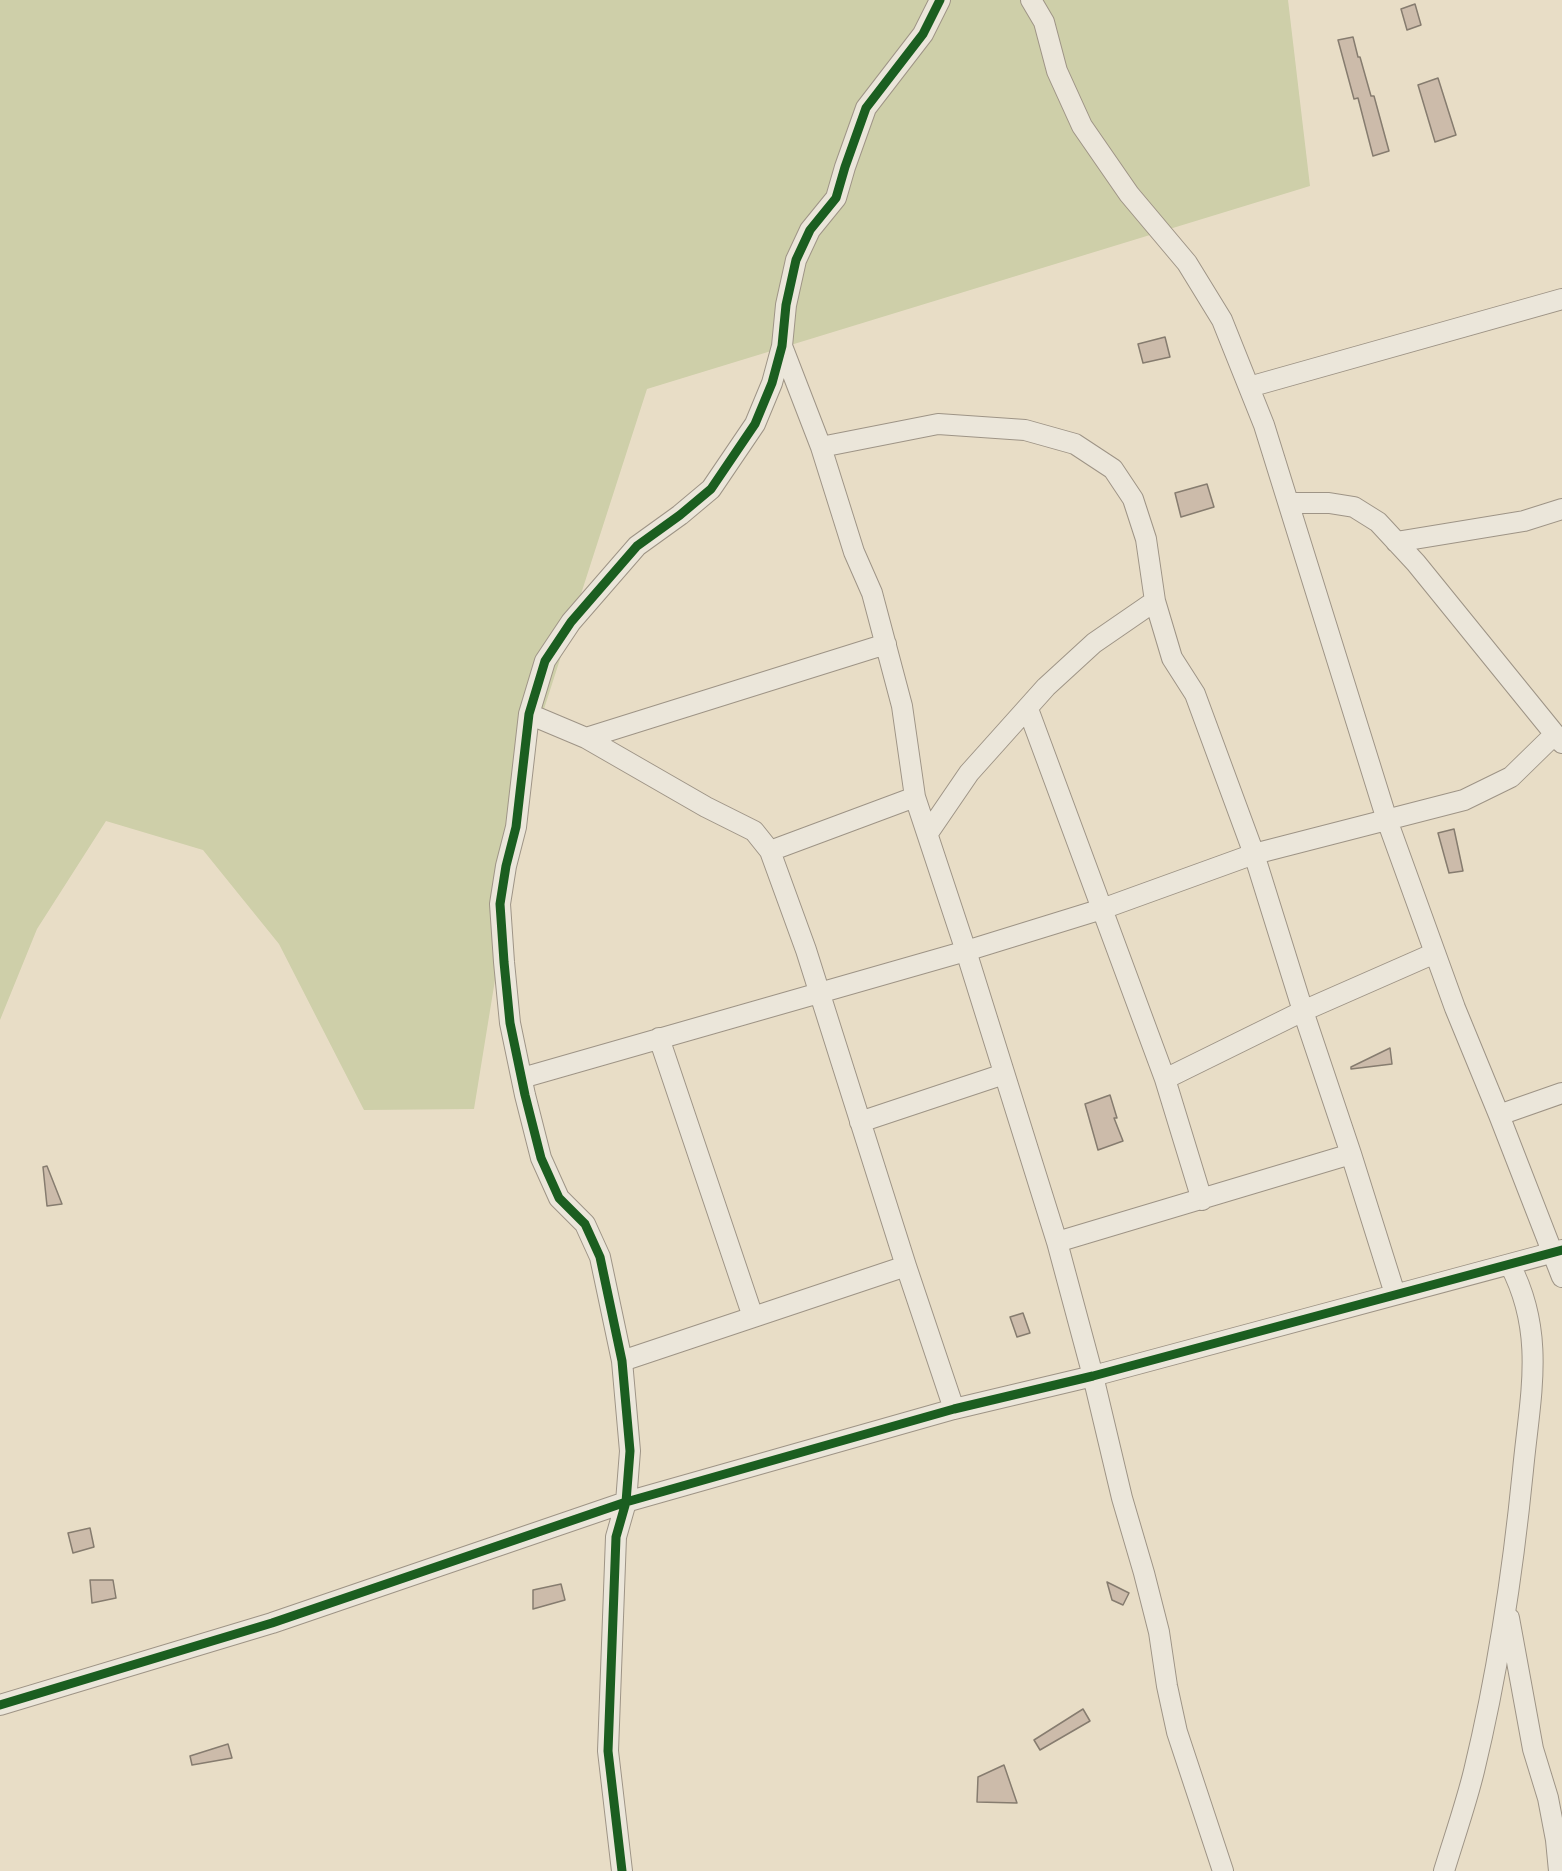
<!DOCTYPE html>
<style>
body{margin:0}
canvas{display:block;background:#e8ddc6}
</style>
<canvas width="1562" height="1871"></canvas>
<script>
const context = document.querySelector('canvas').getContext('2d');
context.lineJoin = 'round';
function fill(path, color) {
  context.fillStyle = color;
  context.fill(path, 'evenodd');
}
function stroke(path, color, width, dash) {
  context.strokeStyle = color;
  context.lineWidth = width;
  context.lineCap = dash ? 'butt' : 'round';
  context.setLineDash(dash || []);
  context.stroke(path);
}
const green = new Path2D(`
 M0,0h1288l22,186 -663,203 -113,351 -60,369 -110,1 -85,-166 -76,-94 -97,-29 -69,108 -37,91z`);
const building = new Path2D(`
 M1415,4l6,21 -14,5 -6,-21z
 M1353,37l5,20h2l11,39h3l15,55 -16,5 -15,-58 -4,1 -16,-59z
 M1438,78l18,57 -21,7 -17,-57z
 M1165,337l5,20 -27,6 -5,-19z
 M1207,484l7,23 -33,10 -6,-24z
 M1454,829l9,42 -14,2 -11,-40z
 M1390,1048l2,16 -41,5v-2z
 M1110,1095l7,23h-3l9,23 -25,9 -13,-46z
 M47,1166l15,38 -15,2 -4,-39z
 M1023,1313l7,20 -13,4 -7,-20z
 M90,1528l4,19 -21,6 -5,-20z
 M90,1580h23l3,18 -24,5z
 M1107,1582l22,11 -6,12 -11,-5z
 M561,1584l4,16 -32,9v-19z
 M1083,1709l7,12 -50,29 -6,-10z
 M228,1744l4,14 -40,7 -2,-9z
 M1004,1765l13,38 -40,-1 1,-25z`);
const street = new Path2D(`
 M1031,0l13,22 13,49 25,55 47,68 58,69 35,57 42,105 123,395 68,188 44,107 63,162
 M782,346l39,101 33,105 18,41 30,113 13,91 51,154 91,291 36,134 29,122 22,75 15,59 8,54 10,46 46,139
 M1249,387l313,-88
 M821,447l117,-23 87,6 50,14 38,25 20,30 13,40 9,62 17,57 23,36 59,160 49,157 48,143 44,140
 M1289,503h40l25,4 24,15 38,41 146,180
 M1396,542l128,-21 38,-12
 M1028,709l137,370 37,121
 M529,714l57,24 120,69 48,24 16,20 36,99 100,316 48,143
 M586,738l300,-94
 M928,833l41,-60 77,-86 48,-44 61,-42
 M770,851l145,-54
 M659,1038l94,279
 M522,1078l444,-127 136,-42 152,-55 210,-54 47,-23 43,-42
 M1165,1079l138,-68 132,-58
 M1499,1115l63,-22
 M860,1122l144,-48
 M1057,1242l294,-88
 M622,1361l284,-95
 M1509,1618l24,131 15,49 8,42 3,31
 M0,1705l272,-82 354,-121 328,-93 139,-33 469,-126
 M622,1871l-14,-120 8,-214 10,-35 4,-51 -8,-90 -22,-104 -15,-33 -26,-26 -18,-40 -16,-63 -15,-72 -6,-61 -4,-58 6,-38 10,-39 13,-113 16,-53 26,-39 66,-76 43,-31 31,-26 44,-65 17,-41 10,-37 4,-41 10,-45 14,-30 26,-32 9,-31 21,-59 57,-74 17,-34
 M1444,1871c10,-33 22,-67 30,-100 24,-99 39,-200 49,-301 7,-74 23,-136 -13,-205`);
const cycleway = new Path2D(`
 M0,1705l272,-82 354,-121 328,-93 139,-33 469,-126
 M622,1871l-14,-120 8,-214 10,-35 4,-51 -8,-90 -22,-104 -15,-33 -26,-26 -18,-40 -16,-63 -15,-72 -6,-61 -4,-58 6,-38 10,-39 13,-113 16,-53 26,-39 66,-76 43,-31 31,-26 44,-65 17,-41 10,-37 4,-41 10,-45 14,-30 26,-32 9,-31 21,-59 57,-74 17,-34`);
fill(green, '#cecfa9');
fill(building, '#cba');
stroke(building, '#867c6f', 1.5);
stroke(street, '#9e9486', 22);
stroke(street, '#ebe6da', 20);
stroke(cycleway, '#1b5e20', 9);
</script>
